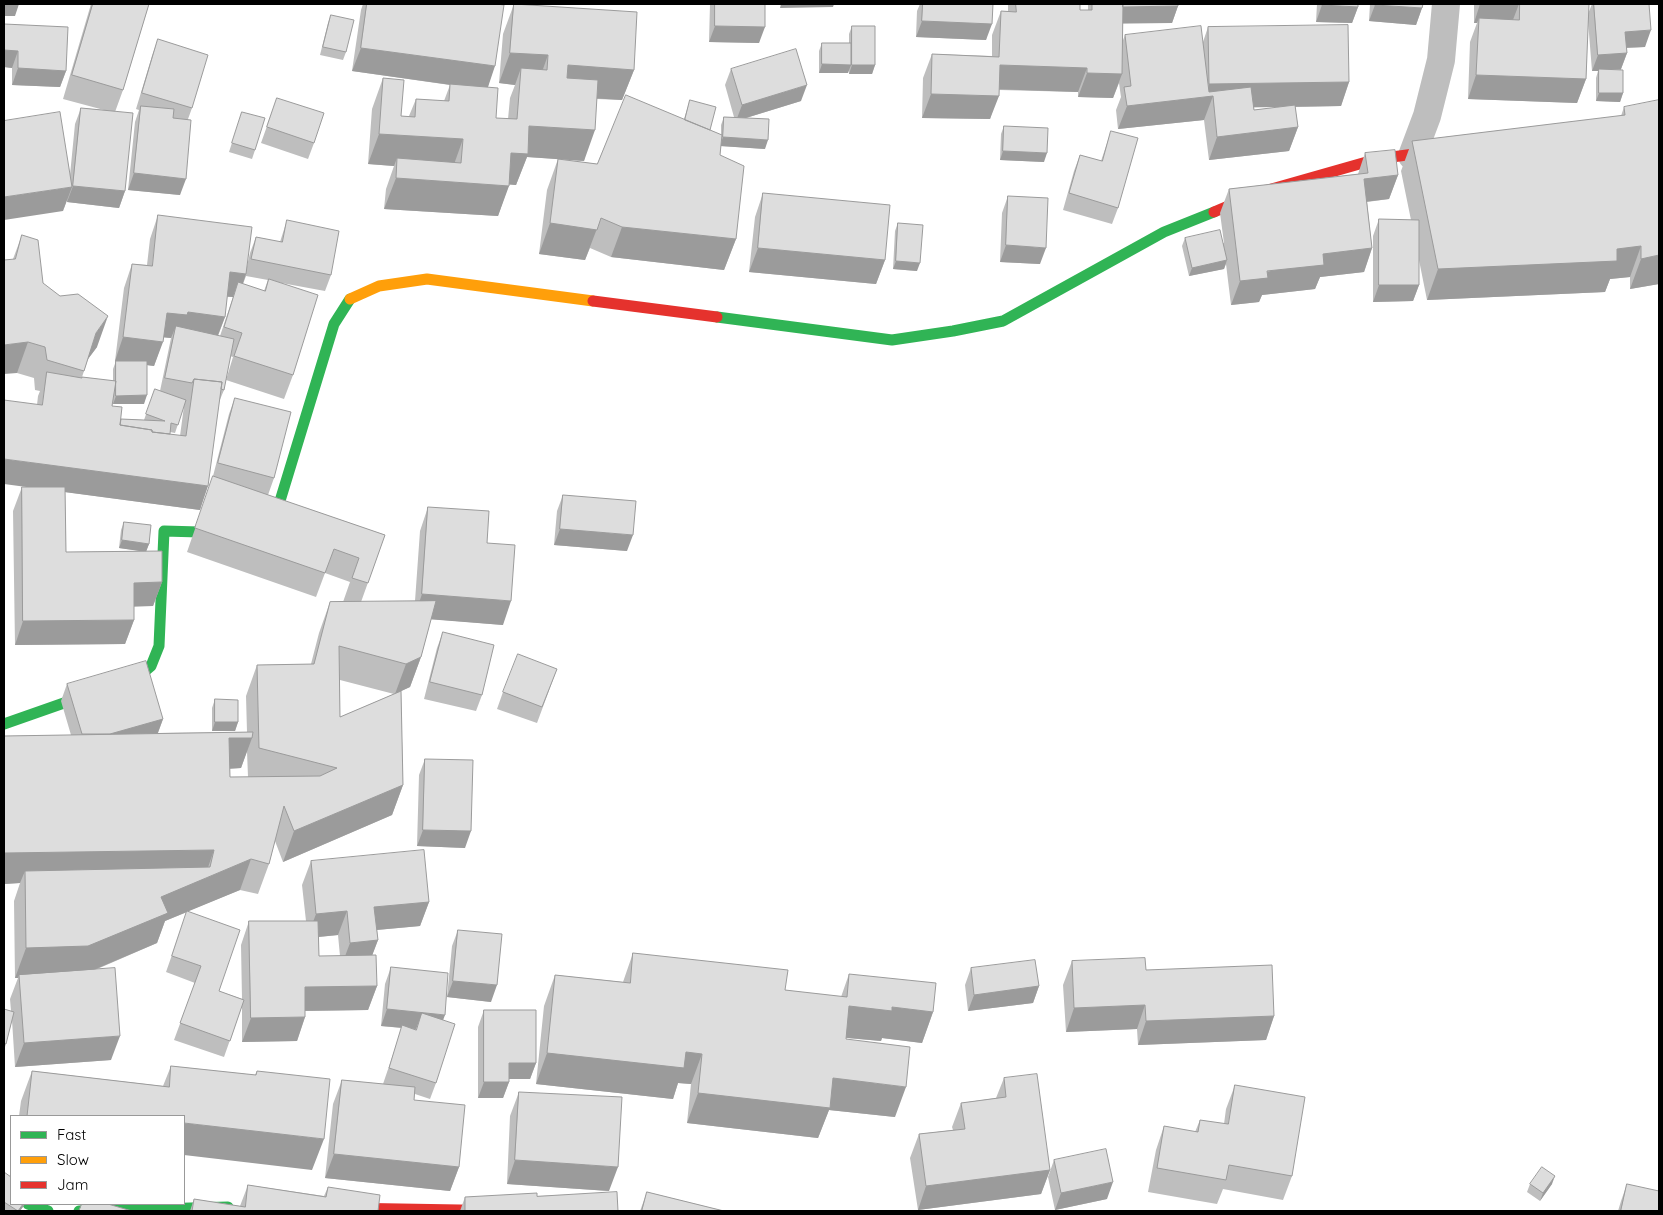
<!DOCTYPE html>
<style>
body{margin:0}
#map{position:relative;width:1663px;height:1215px;overflow:hidden;background:#fff;font-family:Quicksand,sans-serif}
canvas{display:block}
.frame{position:absolute;inset:0;border:5px solid #000;pointer-events:none}
.legend{position:absolute;left:10px;top:1115px;width:175px;height:90px;box-sizing:border-box;background:#fff;border:1px solid #999;margin:0;padding:6px 9px;list-style:none;font-size:15px;color:#000}
.legend li{display:flex;align-items:center;gap:10px;height:25px}
.legend b{width:25px;border:1px solid #999}
</style>
<div id="map">
<canvas width="1663" height="1215"></canvas>
<div class="frame"></div>
<ul class="legend">
<li><b style="height:6px;background:#30b455"></b>Fast</li>
<li><b style="height:6px;background:#ff9f0a"></b>Slow</li>
<li><b style="height:6px;background:#e5322d"></b>Jam</li>
</ul>
</div>
<script>
const context = document.querySelector('canvas').getContext('2d');
context.lineJoin = 'round';
function stroke(path, color, width, dash) {
  context.strokeStyle = color;
  context.lineWidth = width;
  context.lineCap = dash ? 'butt' : 'round';
  context.setLineDash(dash || []);
  context.stroke(path);
}
function fill(path, color) {
  context.fillStyle = color;
  context.fill(path, 'evenodd');
}
const street = new Path2D(`
 M1412,156l15,-40 14,-56 5,-56`);
const fast = new Path2D(`
 M717,317l175,23 61,-9 50,-10 161,-89 50,-20
 M4,724l134,-47 13,-11 8,-20 5,-115 71,2 30,-6 11,-13 58,-190 16,-25
 M28,1204l20,7
 M79,1211l149,-4`);
const slow = new Path2D(`
 M350,299l29,-13 48,-7 166,22`);
const jam = new Path2D(`
 M1214,212l47,-20 116,-33 67,-9
 M593,301l124,16
 M341,1208l179,3`);
const wall = new Path2D(`
 M91,4h58l-26,86 -8,22 10,79 -6,17 -52,-6v-3l-4,12 7,-36 5,-51 6,-16 23,2 -41,-11z
 M363,4h134l-9,83 8,31 12,1 2,-21 5,-13 -16,-2 4,-49 11,-30 120,66 -12,30 -25,-1 -13,62 -26,-2 39,5 87,-45 6,-19 20,30 11,5v-10l3,-8h10l-9,-32 6,-16 70,32 -55,17 19,31 -44,-3 -1,9 16,84 -12,31 -113,-13 -21,-9 -5,12 -46,-6 8,-64 11,-31 -31,-2 -11,28 -7,-1 -11,32 -114,-7 2,-20 8,-23 -26,-2 4,-55 11,-31 18,38h8l7,-17 28,2 6,-16 -98,-14 9,-61z
 M710,4h55l-6,39 -50,-1z
 M920,4h73l-7,36 -70,-3 1,-26z
 M1008,4h72v6h8v-6h90v2l-6,17h-49v17l2,-5 78,7 5,-15 141,55 -8,24 -46,1 3,20 -9,24 -80,9 -5,-40 -86,9 -2,-19 5,-13 -2,-14 -6,15 -35,-1v-5l-79,-2 -9,29 -68,-1 1,-40 9,-24 60,2v-21l9,-24h7zM1254,107h28l-28,3z
 M1317,4h41v3l-6,16 -36,-1z
 M1370,4h53l-1,4 -6,17 -47,-4z
 M1474,4h115l-1,10 4,-10h57l-4,43 -19,1 1,5 -6,16 2,24 -3,9 -24,-1v-23l2,-7h-6l-4,-50 -2,58 -9,24 -109,-4 2,-57 7,-19h-3z
 M331,15l15,37 -3,8 -23,-5 8,-32z
 M4,24l62,47 -6,16 -48,-2v-17l-8,-1z
 M852,26l23,39 -3,9h-23v-6l-1,5h-29v-22l3,-8h27v-9z
 M158,39l34,69 -4,11 -8,76 -52,-5 7,-68 4,-12 -3,-1 16,-53z
 M277,98l37,45 -6,16 -47,-16z
 M1624,107l35,177 -29,5v-12l-20,2 -5,13 -178,8 -8,-40v25l-6,16 -40,1v-66l6,-17 32,1 -10,-49 11,-30 209,-25z
 M242,112l13,38 -3,9 -23,-7z
 M1004,126l40,36 -44,-2 1,-26z
 M1111,131l7,77 -6,16 -49,-14 11,-39 6,-16 21,6z
 M1365,153l33,22 -9,24 -22,3 5,46 -8,24 -44,5 -5,12 -53,6 -3,7 -28,3 -5,-41 -2,5 -35,7 -7,-30 3,-8 39,5 -4,-30 9,-24 129,-15z
 M763,193l122,67 -9,24 -127,-12 6,-55z
 M1008,196l32,68 -40,-2 2,-49z
 M158,215l89,51 3,-13 6,-16 24,5 7,-22 44,55 -6,16 -49,-9 17,93 -9,24 -58,-19 7,-23 -3,-1 -6,34 -5,12 -19,108 -135,-18 1,60 76,-1 -23,-3 2,-18 3,-8 25,22 -3,7 16,31 -9,24h-19v14l-9,24 -110,1 -2,-134 9,-24h9l6,-82 1,-9 2,-5 -5,-1 -1,-12 -17,-5 -4,-114 9,-24 21,48 54,64 -9,12 -6,18 31,4v-12l3,-8h-1l9,-73 8,-24 15,1 3,-26zM246,276l22,4 -4,11 -21,-7zM227,297h6l-13,39h-2l7,-19zM164,337l7,1 -1,5 -10,48 -5,-2 -11,31 -23,-1 -9,-13 1,-5v3h31l3,-39 7,1zM184,406l-4,30 -10,-2v-2l5,1z
 M898,223l19,48 -24,-2 2,-38z
 M235,398l39,80 -6,17 117,40 -24,67 54,-1 5,-70 8,-24 59,36 16,82 -72,-6 -10,38 -11,30 -9,4 2,94 -11,30 -109,47 -8,-21 -6,23 -11,30 -18,-4 -52,21 31,80 23,8 -1,-54 8,-24h57l-4,-36 9,-24 118,41 -9,24 -43,4 1,10 -6,15 5,31 -9,24 -63,1v6l-8,24 -55,1v-36l-18,51 -50,-17 21,-57 -29,-11 21,-60 -22,9 -8,22 -62,27 16,90 -96,7 -3,-47 -6,24 -2,6v-41l7,2 -1,-12 8,-21h-3l-1,-77 6,-18 -16,1v-148l67,-1 -10,-34 6,-17 96,35 -5,14 89,-1 -1,-36 11,-31 54,-1 8,-31 11,-31h13l7,-20 -25,-9 -9,24 -129,-45 25,-72 17,-66zM340,680l54,14 -54,23zM247,751l1,26h-18v-8l11,-1zM338,935l2,21h-21v-19z
 M563,495l64,56 -73,-6 3,-34z
 M443,632l39,63 -6,16 -52,-12 13,-51z
 M557,669l-20,54 -40,-14 6,-17z
 M215,699l23,23 -3,9h-23v-23z
 M425,759l40,89 -48,-2 2,-71z
 M458,930l33,72 -44,-5 5,-51z
 M633,953l152,37 56,7 8,-23 84,38 -11,31 -40,-5 -1,3 -35,-3v1l49,78 -66,-7 -11,28 -131,-15 4,-39 -13,-1 -5,16 -137,-15 8,-78 11,-31 68,7z
 M1072,961l74,9 128,46 -8,24 -128,5 -1,-16 -71,3 -3,-47z
 M391,967l52,53 -7,63 -6,16 -15,-5 -1,6 45,67 -9,24 -125,-13 8,-74 9,-24 41,4 19,-56 -21,-2 4,-42z
 M971,968l68,18 -6,17 -65,8 -3,-26z
 M484,1010l52,53 -6,16h-21v3l-6,16h-25v-71z
 M171,1066l84,9 2,-4 55,99 -128,-54h-165l2,-15 11,-30 131,15z
 M1004,1078l46,92 -9,24 -123,16 -8,-52 9,-24 34,-4 -1,-3 9,-24 35,-5z
 M1235,1085l57,91 -9,24 -60,-11 -6,15 -69,-12 8,-42 8,-24 31,6 5,-12 24,4 2,-15z
 M519,1092l90,99 -102,-7 3,-68z
 M1054,1160l53,39 -52,11 -7,-33z
 M4,1172l7,32h14l-5,7h-16z
 M1530,1184h22l-12,17 -13,-9z
 M1627,1184l32,27h-41l3,-10z
 M248,1185l76,11 4,-9 50,24h-188l4,-12 46,7z
 M647,1192l77,19h-84z
 M537,1196l81,15h-158l5,-14z`);
const shadedWall = new Path2D(`
 M4,4h15l-4,12h-11z
 M781,4h53l-1,3 -53,1z
 M1480,4h39l-8,21 -32,-7 -2,5h-3z
 M1322,5l36,2 -6,16 -36,-1z
 M1375,5l47,3 -6,17 -47,-4z
 M1178,6l-6,17 -84,1 6,-17z
 M922,21l70,3 -6,16 -70,-3z
 M715,26l50,1 -6,16 -50,-1z
 M1651,30l-6,17 -26,1 6,-16z
 M361,48l134,18 -8,24 -135,-19z
 M4,50l14,1 -6,17 -8,-1z
 M510,53l38,2 -11,31 -16,-18 -6,17 -16,-2z
 M1627,53l-6,16h-22l-1,2h-6l6,-16z
 M822,64l29,1 -3,8h-29z
 M568,65l66,5 -12,30 -65,-4z
 M852,65h23l-3,9h-23z
 M1000,65l87,3 -9,24 -87,-3z
 M18,68l48,3 -6,16 -48,-2z
 M1087,73l35,1 -9,24 -35,-1z
 M1476,75l110,4 -9,24 -109,-4z
 M1349,82l-8,24 -127,2 -1,-12 -9,24 -86,9 9,-23 78,-9 4,-13z
 M807,85l-6,16 -65,20 6,-16z
 M1599,93h24l-3,9 -24,-1z
 M931,94l68,2 -9,23 -68,-1z
 M529,126l66,4 -11,31 -57,-4 -11,28 -16,-1 11,-31z
 M1298,127l-9,24 -80,9 8,-23z
 M379,134l84,5 -11,31 -55,-12 -3,8 -26,-2z
 M723,137l45,3 -3,9 -45,-3z
 M1003,151l44,2 -3,9 -44,-2z
 M134,173l52,6 -6,16 -52,-5z
 M1398,175l-9,24 -34,4 9,-24z
 M396,178l113,8 -11,30 -114,-7z
 M73,186l52,5 -6,17 -52,-6z
 M72,187l-9,24 -59,9v-23z
 M601,218l-16,42 -46,-6 11,-31z
 M622,227l114,12 -12,31 -113,-13z
 M1006,245l40,3 -6,16 -40,-2z
 M1641,246l-11,31 -20,2 -5,13 -178,8 11,-31z
 M758,248l127,12 -9,24 -127,-12z
 M1372,248l-8,24 -44,5 -5,12 -53,6 -3,7 -28,3 9,-24 83,-27z
 M1659,255v29l-29,5 11,-30z
 M1227,260l-3,9 -35,7 3,-8z
 M896,261l24,2 -3,8 -24,-2z
 M230,272l16,2 -8,24v-16l-5,15 -11,-1z
 M1379,285h40l-6,16 -40,1z
 M188,312l37,5 -9,23 -40,-14 -5,12 -13,-1 9,-24z
 M108,316l-11,31 -12,16 11,-30z
 M123,337l40,5 -9,24 -39,-5z
 M28,342l-11,31 -13,1v-29z
 M147,395l-3,9h-31l3,-8z
 M4,459l204,27 -8,24 -196,-26z
 M560,529l73,6 -6,16 -73,-6z
 M122,540l27,4 -3,8 -27,-4z
 M162,582l-9,24 -28,1 9,-24z
 M422,594l89,7 -8,24 -89,-7z
 M134,620l-9,24 -110,1 8,-24z
 M421,657l-11,30 -15,7 11,-30z
 M163,719l-6,16 -73,6z
 M215,722h23l-3,9h-23z
 M229,738h23l-11,30 -23,1z
 M403,785l-11,30 -109,47 11,-31z
 M423,830l48,1 -6,17 -48,-2z
 M214,850l-10,29 47,-20 -11,31 -75,31 -8,22 -80,34 -58,-2 -1,3h-3l11,-30 -1,-77 -5,12 -16,1v-31z
 M429,902l-9,24 -55,5 9,-24z
 M347,911l-9,24 -31,3 9,-24z
 M378,940l-9,24 -28,3 9,-24z
 M453,981l44,4 -6,17 -44,-5z
 M377,986l-9,24 -72,1 9,-24z
 M1039,986l-6,17 -65,8 6,-16z
 M1145,1005l-8,24 -71,3 8,-24z
 M849,1006l43,1 41,5 -11,31 -40,-5 -1,3 -43,-4z
 M387,1009l58,6 -6,16 -17,-18 -6,16 -35,-3z
 M1274,1016l-8,24 -128,5 8,-24z
 M305,1017l-8,24 -55,1 9,-24z
 M120,1036l-9,24 -96,7 9,-24z
 M686,1052l16,2 -11,30 -13,-1 -5,16 -137,-15 11,-31z
 M509,1063h27l-6,16h-27z
 M833,1078l73,9 -11,30 -66,-7 -11,28 -131,-15 11,-30z
 M484,1082h25l-6,16h-25z
 M184,1123l140,16 -12,31 -128,-15z
 M334,1154l125,13 -9,24 -125,-13z
 M515,1160l103,7 -9,24 -102,-7z
 M1050,1170l-9,24 -123,16 8,-24z
 M1555,1176l-3,8 -12,17 3,-8z
 M1113,1182l-6,17 -52,11 6,-17z
 M23,1204h2l-5,7h-2z`);
const building = new Path2D(`
 M93,4h56l-26,86 -51,-15z
 M367,4h130l7,1 -9,61 -134,-18z
 M514,4l123,8 -3,58 -66,-5 -1,13 31,2 -3,50 -66,-4 -1,28 -17,-1 -2,33 -113,-8 1,-20 64,5 2,-24 -84,-5 4,-56 21,2 -3,36 14,1 1,-18 33,2 1,-17 48,4 -2,30 21,1 4,-51 26,2 1,-15 -38,-2z
 M715,4h50v23l-50,-1z
 M923,4h70l-1,20 -70,-3z
 M1016,4h64v6h12v-6h31l-1,70 -35,-1v-5l-87,-3 -1,31 -68,-2 1,-40 67,3 2,-46 15,1z
 M1123,4h55v2l-55,1z
 M1322,4h36v3l-36,-2z
 M1375,4h48l-1,4 -47,-3z
 M1520,4h69l-3,75 -110,-4 3,-57 40,2z
 M1594,4h55l2,26 -26,2 2,21 -29,2z
 M331,15l23,5 -8,32 -23,-5z
 M4,24l64,3 -2,44 -48,-3v-17l-14,-1z
 M1348,25l1,57 -140,2 -1,-57z
 M852,26h23v39h-23z
 M1201,26l8,66 42,-5 3,23 41,-5 3,22 -81,10 -4,-41 -86,10 -3,-19 7,-1 -6,-51z
 M158,39l50,16 -16,53 -50,-15z
 M822,43h29v22l-29,-1z
 M796,49l11,36 -65,20 -11,-36z
 M1599,69l24,1v23h-24z
 M626,95l96,40 -2,20 24,11 -8,73 -114,-12 -21,-9 -4,12 -47,-7 8,-64 39,5z
 M277,98l47,15 -10,30 -47,-16z
 M690,100l26,7 -6,23 -25,-10z
 M1659,100v155l-18,4v-13l-24,3v12l-179,8 -26,-128 213,-26 -1,-8z
 M141,106l33,3 -1,9 18,2 -5,59 -52,-6z
 M81,108l52,5 -8,78 -52,-5z
 M60,112l12,75 -68,10v-76z
 M242,112l23,6 -10,32 -23,-7z
 M724,117l45,2 -1,21 -45,-3z
 M1004,126l44,2 -1,25 -44,-2z
 M1111,131l27,7 -20,70 -49,-15 11,-38 22,6z
 M1395,150l3,25 -34,4 8,69 -49,6 1,11 -57,6 1,7 -28,3 -11,-92 139,-16 -3,-20z
 M763,193l127,12 -5,55 -127,-12z
 M1008,196l40,2 -2,50 -40,-3z
 M158,215l94,12 -6,47 -16,-2 -5,45 -37,-5 -1,3 -20,-2 -4,29 -40,-5 9,-73 20,2z
 M1379,219l40,1v65h-40z
 M287,220l52,11 -8,44 -80,-16 5,-22 26,5z
 M898,223l25,2 -3,38 -24,-2z
 M1220,230l7,30 -35,8 -7,-30z
 M22,235l16,5 5,43 17,13 18,-2 30,22 -12,17 -12,38 -37,-11 -2,-13 -17,-5 -24,3v-85l11,-1z
 M269,279l49,16 -25,80 -59,-19 8,-23 -18,-6 14,-45 27,9z
 M176,326l58,13 -10,51 -3,-1 1,-7 -28,-3 -2,4 -27,-5z
 M116,361h31v34l-31,1z
 M47,372l35,6v-1l34,4 -4,25 10,1 -2,18 32,5v2l34,4 8,-57 28,3 -14,104 -204,-27v-59l38,5z
 M155,389l31,11 -8,25 -7,-2 -1,11 -18,-2v-2l-32,-5 1,-6 44,2 -19,-7z
 M235,398l56,14 -17,66 -56,-15z
 M213,476l172,59 -17,48 -16,-5 7,-20 -25,-9 -9,24 -130,-45z
 M22,487h43l1,65 96,-1v31l-28,1v37l-111,1z
 M563,495l73,6 -3,34 -73,-6z
 M428,507l61,4 -2,32 28,2 -4,56 -89,-7z
 M124,522l27,3 -2,19 -27,-4z
 M436,601l-15,56 -15,7 -67,-18 1,71 61,-26 2,94 -109,46 -10,-25 -15,58 -18,-5 -90,38 7,16 -80,33 -62,2 -1,-77 185,-4 4,-17 -210,3v-117l249,-4 -1,6h-23l1,39 90,-1 17,-8 -78,-20 -2,-83 57,-1 16,-62z
 M443,632l51,13 -12,50 -52,-13z
 M518,654l39,15 -15,38 -39,-15z
 M146,661l17,58 -53,15h-28l-15,-50z
 M215,699l23,1v22h-23z
 M425,759l48,1 -2,71 -48,-1z
 M424,850l5,52 -55,5 4,33 -28,3 -3,-32 -31,3 -5,-53z
 M187,911l53,19 -21,61 25,9 -14,41 -50,-18 21,-57 -29,-10z
 M249,921h69l1,35 57,-1 1,31 -72,1v30l-54,1z
 M458,930l44,4 -5,51 -44,-4z
 M633,953l155,17 -3,20 62,7 2,-23 87,9 -3,29 -41,-5v4l-43,-5 -3,33 64,8 -4,40 -73,-9 -3,30 -132,-15 4,-39 -16,-2 -2,16 -137,-15 8,-78 75,8z
 M1145,958l1,12 126,-5 2,51 -128,5 -1,-16 -71,3 -2,-47z
 M1035,960l4,26 -65,9 -3,-27z
 M391,967l57,6 -3,42 -58,-6z
 M115,968l5,68 -96,7 -5,-68z
 M4,1009l10,3 -8,32 -2,-1z
 M484,1010h52v53h-27v19h-25z
 M422,1013l33,11 -19,59 -47,-15 13,-43 14,5z
 M171,1066l85,9 1,-4 73,8 -6,60 -140,-16v-7h-157l5,-45 137,16z
 M1037,1074l13,96 -124,16 -7,-52 46,-5 -4,-26 45,-6 -2,-19z
 M342,1080l73,7 -1,13 51,5 -6,62 -125,-13z
 M1235,1085l70,12 -13,79 -63,-11 -3,15 -69,-12 7,-42 34,6 2,-12 28,4z
 M519,1092l103,5 -4,70 -103,-7z
 M1106,1149l7,33 -52,11 -7,-33z
 M1542,1167l13,9 -12,17 -13,-9z
 M4,1172l7,5v27h12l-5,7 -14,-9z
 M1627,1184l32,7v20h-38z
 M248,1185l78,12 2,-10 52,8 -2,16h-186l2,-12 51,8z
 M617,1192l1,19h-153v-14l72,-4v3z
 M647,1192l77,19h-82z
 M82,1204h26l24,7h-53z`);
stroke(street, '#bebebe', 28);
stroke(fast, '#30b455', 11);
stroke(slow, '#ff9f0a', 11);
stroke(jam, '#e5322d', 11);
fill(wall, '#bebebe');
fill(shadedWall, '#9b9b9b');
fill(building, '#ddd');
stroke(building, '#9b9b9b', 1);
</script>
